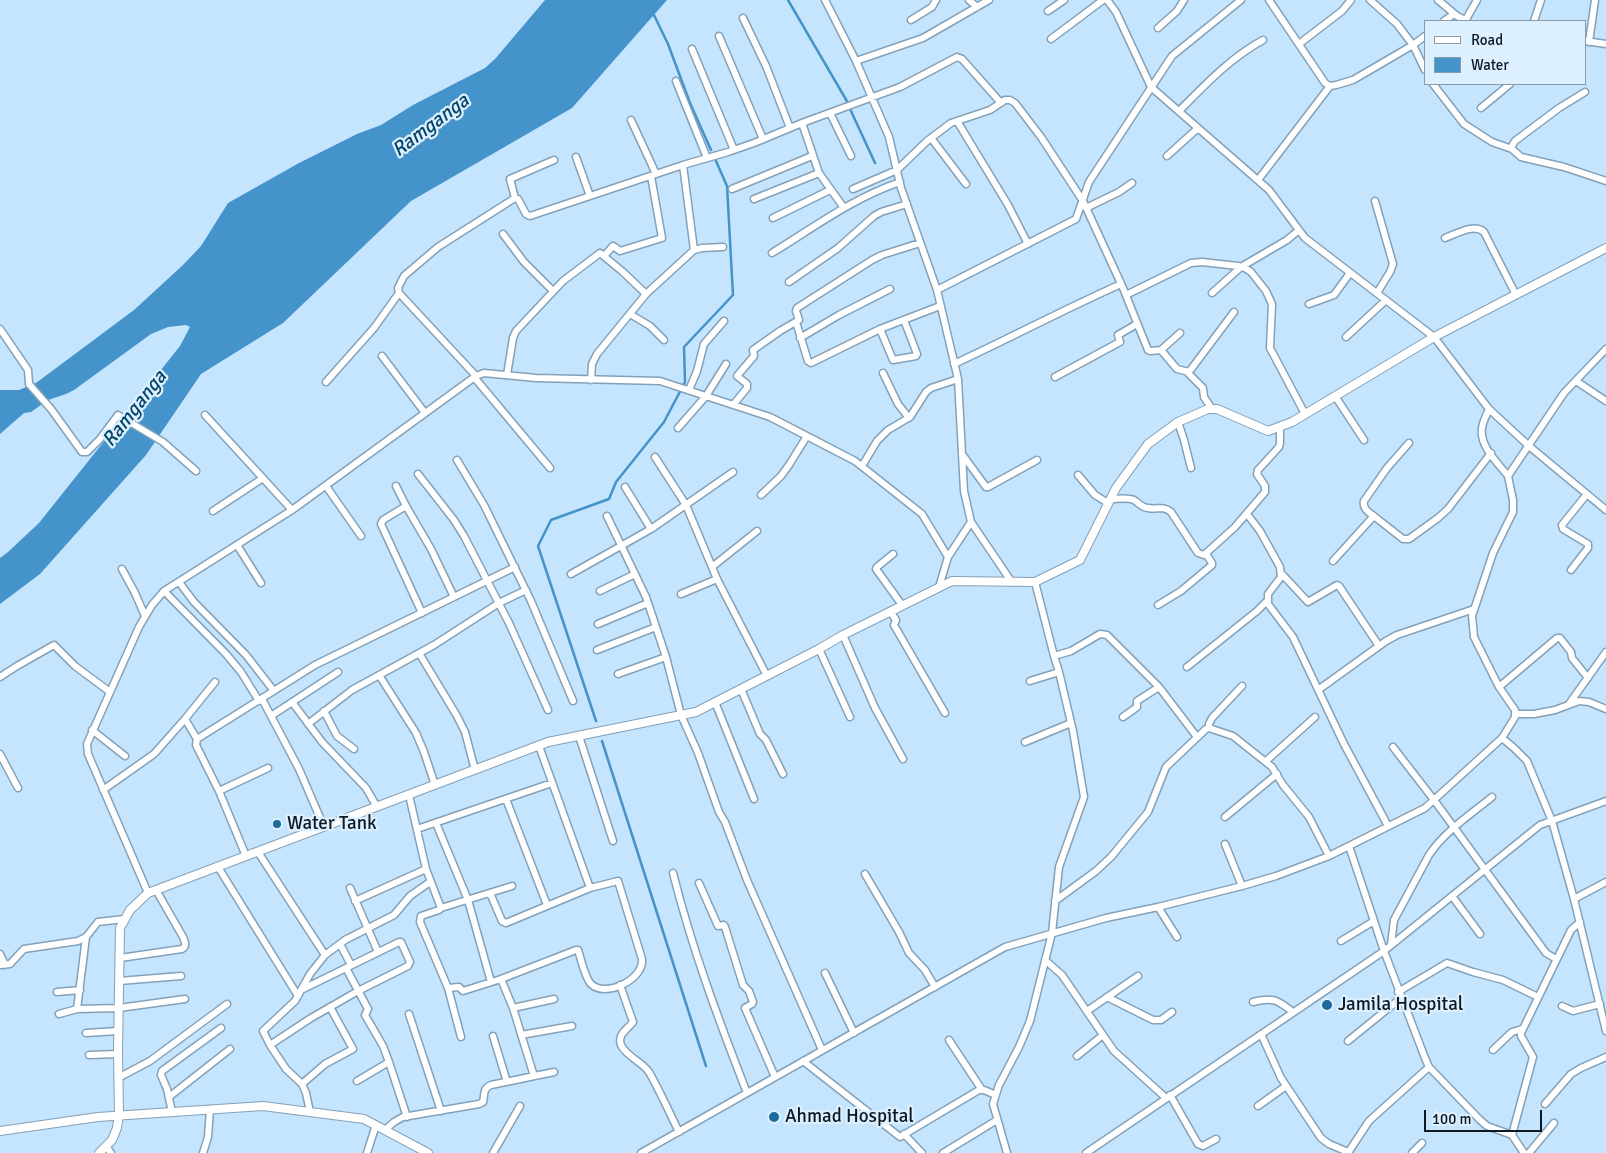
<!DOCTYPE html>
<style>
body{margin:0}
#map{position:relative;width:1606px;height:1153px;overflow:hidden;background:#c5e4fd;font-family:Signika,sans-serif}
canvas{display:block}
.legend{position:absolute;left:1424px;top:20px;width:162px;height:65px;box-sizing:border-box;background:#ddf0ff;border:1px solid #8a9aa7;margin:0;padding:6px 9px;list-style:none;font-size:15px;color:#0d1922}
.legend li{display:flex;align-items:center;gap:10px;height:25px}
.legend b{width:25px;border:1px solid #8a9aa7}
.scale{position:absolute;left:1424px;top:1110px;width:118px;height:22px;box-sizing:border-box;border:2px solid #0d1922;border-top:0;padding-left:6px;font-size:15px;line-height:18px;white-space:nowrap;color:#0d1922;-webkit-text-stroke:4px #ddf0ff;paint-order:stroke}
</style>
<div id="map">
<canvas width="1606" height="1153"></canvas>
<ul class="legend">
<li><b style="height:6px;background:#fff"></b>Road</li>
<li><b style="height:14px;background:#4493ca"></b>Water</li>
</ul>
<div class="scale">100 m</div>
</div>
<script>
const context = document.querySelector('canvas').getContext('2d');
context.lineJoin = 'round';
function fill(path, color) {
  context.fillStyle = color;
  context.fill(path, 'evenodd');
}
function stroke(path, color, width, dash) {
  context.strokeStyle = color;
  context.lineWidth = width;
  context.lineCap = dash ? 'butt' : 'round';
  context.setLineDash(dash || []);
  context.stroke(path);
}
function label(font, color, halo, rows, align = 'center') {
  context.font = font + ' Signika,sans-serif';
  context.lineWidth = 4.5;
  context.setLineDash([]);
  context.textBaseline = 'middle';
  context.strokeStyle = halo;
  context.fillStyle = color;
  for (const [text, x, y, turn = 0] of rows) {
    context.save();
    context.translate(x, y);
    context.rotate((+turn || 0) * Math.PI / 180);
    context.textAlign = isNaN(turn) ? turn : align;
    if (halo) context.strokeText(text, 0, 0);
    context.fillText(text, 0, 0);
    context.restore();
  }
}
const water = new Path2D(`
 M545,0h122l-95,108 -161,93 -128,122 -82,51 -55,81 -106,119 -40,30v-46l8,-6 31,-29 141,-177 10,-19 -4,-2 -18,2 -17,7 -77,56 -8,4 -18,6 -17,12 -7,1 -24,21v-44h19l17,-7 98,-73 49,-45 18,-19 27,-43 71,-40 58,-29 24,-9 32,-20 72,-37 10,-9z`);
const stream = new Path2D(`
 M788,0l60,103
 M653,13l15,31 22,59 21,47
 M851,111l24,52
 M596,721l-58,-175 13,-26 58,-21 7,-17 48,-60 21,-40 -1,-35 49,-52 -6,-109 -11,-25
 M602,741l104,325`);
const minor = new Path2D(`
 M825,0l31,61 33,76 12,51 36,102 21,89 6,112 7,31 -23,35 -9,30
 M969,0l8,7
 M1107,0l9,12 35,75 118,103 36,48 129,99 55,72 40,37 77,64
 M1269,0l56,83 5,3 6,-1 17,-5 60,-35 12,-9
 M1370,0l27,24 16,21 12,25
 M1438,0l19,16 10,5
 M1048,11l16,-11
 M743,18l23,48 24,62
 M911,20l21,-13 4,-7
 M1444,21l10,-7
 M1465,21l12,-21
 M1534,21l7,-21
 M1158,28l19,-17 7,-11
 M719,36l44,103
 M1051,39l52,-39
 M1586,41l20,3
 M1589,42l6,-42
 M1299,44l43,-33 9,-11
 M692,49l42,101
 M856,61l67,-23 66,-38
 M676,81l31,77
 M1433,84l31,40 28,18 20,7
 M1585,92l-26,16 -44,33 -3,5v3l9,8 43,10 42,14
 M1481,108l29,-24
 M1179,111c26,-26 51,-53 84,-71
 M830,113l21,43
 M631,120l25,54
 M957,121l51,84 20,39
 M802,123l17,50 25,35
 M931,138l35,46
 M1167,156l31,-28
 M576,157l14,39
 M683,165l11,85
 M1258,180l72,-94
 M732,189l80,-33
 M853,189l44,-19 30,-29 24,-18 39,-13 15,-10h5l5,3 26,34 42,64 40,87 25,62 2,1 11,-1 19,-17
 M515,198l-5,-19 44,-19
 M754,199l65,-26
 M1375,201l18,63 -3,8 -13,21
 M1086,208l33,-16 13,-9
 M773,218l57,-28
 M503,234l21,28 29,29
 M1445,238c11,-4 29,-15 39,-6l32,63
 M772,253c41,-25 81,-55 128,-71
 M604,256l9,-10 7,5 42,-13 -11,-62
 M789,282l49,-34 36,-32 7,-4 26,-8
 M937,290l139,-71 13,-37 83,-126 69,-56
 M1212,293l29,-26 46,-27 12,-10
 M1126,295l65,-32 11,-1 36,4 7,2 6,4 15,19 6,13 -2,44 35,66
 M1309,304l25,-9 16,-22
 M630,314l20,12 14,14
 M796,322l12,39 3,2 69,-34 60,-23
 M0,329l28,41 1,14 22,25 31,43h5l13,-13 18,-24 45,27 33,29
 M880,329l13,31 23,-4 1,-2 -13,-34
 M1346,337l40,-37
 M800,338l39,-23 51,-26
 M1161,350l16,19 12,3
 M382,356l43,57
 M954,364c56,-26 111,-55 167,-80
 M883,373l15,31 11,14
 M507,375l6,-37 3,-7 47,-50 37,-28 23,19 23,22
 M476,376l-77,-83 -1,-5 6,-12 34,-29 77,-49 3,1 8,15 4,2 153,-51 45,-13 26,-9 48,-20 98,-36 57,-30 5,2 39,44
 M474,377l76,91
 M1055,377l63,-34 2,-1 -2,-7 19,-11
 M591,380l1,-16 5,-10 49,-60 48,-44 8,-2 21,-1
 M1576,381l30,20
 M326,382l48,-54 25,-35
 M689,390l8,-19 7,-27 20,-23
 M1335,396l29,44
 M733,405l14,-17v-4l-10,-8 17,-20 -1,-6 27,-19 19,-11 -3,-9 1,-3 75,-48 10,-5 38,-12
 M1212,409l-8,-12 -1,-9 -14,-14v-2l45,-60
 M1489,409c-2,5 -6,12 -7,19 -3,18 16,35 26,48
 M205,415l87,95
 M1178,422l6,18 7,28
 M678,428l28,-32 20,-32
 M962,454l24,33h2l49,-27
 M655,457l31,48 31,74 50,97
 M457,460l27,45 47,96 42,100
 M862,466l15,-25 11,-11 22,-13 16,-25 5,-4 27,-9
 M418,474l36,46 10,16 45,87 39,87
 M1078,475l17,20 13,8
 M326,486l35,50
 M396,486l10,20 25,43 23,48
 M625,487l26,42
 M761,495l20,-19 8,-11 18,-29
 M1110,499c8,0 17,-2 24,1 5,3 8,8 14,8 9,2 15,-3 23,4l27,41 6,2 31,-28 30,-35v-6l-8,-12 1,-4 21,-23 1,-4v-17
 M406,506l-23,14 -2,4 41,89
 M213,511l50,-33
 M1247,514l13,17 20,36 1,10 -13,17v10l25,33 51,107 44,82
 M607,516l39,81 20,60 15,58 17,38 21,59 6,10 22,58 75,170
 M1375,517c-5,-4 -13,-8 -11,-16l23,-33 22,-25
 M971,522l40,59
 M237,545l24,38
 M893,554l-16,13 -1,2 26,36
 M1333,561l39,-43 3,-1 28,22h6l29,-21 10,-9 43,-56
 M712,567l45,-36
 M122,569l13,24 10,23
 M1571,570l17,-22v-4l-25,-15 -1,-4 25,-31
 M1281,573l27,29 29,-17 2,1 40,60
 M571,574l80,-45 82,-57
 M179,582l15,20 52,53 28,36
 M164,591l62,63 15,18 18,29
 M600,591l35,-17
 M681,594l36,-15
 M1158,605l23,-14 31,-26v-2l-6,-9
 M890,611l6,9 -2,5 51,88
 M598,624l50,-21
 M843,635l32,73 28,51
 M819,649l31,68
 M597,650l59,-23
 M419,653l38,63 8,16 10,38
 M1054,656l17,-5 29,-17 7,1 52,52 38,50
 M1187,667l70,-56 10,-10
 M618,674l48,-17
 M379,675l37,58 8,19 11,33
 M0,677l17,-11 37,-21 21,21 35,26
 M1030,681l29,-9
 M1499,687l58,-49h3l11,14 1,6 16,20
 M741,689l19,45 6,6 17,34
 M1318,690l68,-49 11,-6 77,-26
 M262,699l37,70 25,58
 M292,702l30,40 44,46 11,19
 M715,702l39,97
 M1569,704l37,-52
 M324,711l13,25 17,13
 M1515,714h19l21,-4 24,-9 10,1 17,7
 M271,716l67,-44
 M1123,717l14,-10v-6l22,-14
 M185,719l12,20
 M308,724l44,-34 82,-45 65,-42 27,-13
 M1209,728v-4l3,-6 30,-32
 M92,730l33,26
 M579,736l34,105
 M1502,738l12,10 13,13 25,60 22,78 32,132
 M1025,742l46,-19
 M539,746l51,142
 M1393,747l41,53 112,153 10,6
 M0,754l18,34
 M1266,761l49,-44
 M103,790l51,-36 31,-35 30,-37
 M219,791l49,-23
 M409,795l17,74 15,39 -2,2 -18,6 -1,6 28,66 13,49
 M506,799l41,106
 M1225,817l52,-43
 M436,823l32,77 23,82
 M417,829l135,-46
 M1225,844l17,42
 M1349,846l35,105 41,107 4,9 51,53 7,6 25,9 12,18
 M258,852l67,103
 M246,856l-27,-65 -23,-46 1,-6 118,-74 200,-98
 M218,867l80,129
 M673,873c19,76 46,148 74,220
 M865,874l34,58 10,21 16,17 10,17
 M699,883l19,43 6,-1 1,2 18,58 6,6 4,11 -1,2 -7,4 30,69
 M350,888l28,64
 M148,893l-60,-139 -1,-10 52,-117 13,-22 12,-14 128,-81 184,-134 8,-3 52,5 124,3 110,36 85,44 67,53 26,43
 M1452,896l28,38
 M1574,899l32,-17
 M355,901l71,-32
 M1055,901l41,-30 15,-14 37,-45 18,-45 40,-38 3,-1 24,8 39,31 11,18 26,32 20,39
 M1158,907l19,30
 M441,908l71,-22
 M1341,941l33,-20
 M340,944l11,21
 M1391,945l3,-25 35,-65c16,-24 41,-40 63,-58
 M0,954l5,11
 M120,958l62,-9c5,-3 3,-7 1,-12l-27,-47
 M1045,960l17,15 52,76 52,47
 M0,965l10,-1 14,-15 54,-8 8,-4 12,-15 26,-3
 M346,968l22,41 -3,6 18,31 6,16 18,55
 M825,973l29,60
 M501,979l12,29 21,68
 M119,981l62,-5
 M620,985l13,37c-5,7 -16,12 -12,23 5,11 21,17 28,27 11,19 20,40 30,60
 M448,988l11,-1 4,4 38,-12 75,-29h2c3,9 7,28 13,34 14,14 53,-4 51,-25l-24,-78 -28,7 -84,35 -4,-2 -12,-28
 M57,992l23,-2
 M1398,992l49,-29 26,9 30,8 35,17
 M1107,997l46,23h8l11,-8
 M1253,1002c21,-5 24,-2 40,10
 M1562,1006l11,5 27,-7
 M513,1008l41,-9
 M77,1009l9,-72
 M1087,1011l51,-35
 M59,1014l18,-5 42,-1 66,-9
 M409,1014l32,97
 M86,1033l32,-2
 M1261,1034l20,44 40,60 8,6 19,8
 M521,1035l51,-9
 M493,1036l14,46
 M949,1040l33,50
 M1348,1041l53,-43
 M270,1045l41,-27 47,-27 50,-25 2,-4 -9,-20h-2l-98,48
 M1493,1050l19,-18 10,-3
 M89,1055l29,-1
 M1077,1056l26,-21
 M803,1061l97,76 79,-47h5l12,5
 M118,1078l32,-17 77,-57
 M357,1081l32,-19
 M302,1084l23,-20 28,-15 -23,-42
 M1170,1095l28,49 5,2 13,-7
 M169,1097l61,-48
 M1545,1104l26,-30 10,-6 25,-11
 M1258,1106l28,-20
 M172,1112l-5,-23 -6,-14 1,-4 59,-43
 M310,1112l-4,-19 -4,-9 -16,-15 -16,-24 -7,-14 32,-30 15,-27 15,-19 20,-15 49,-25 16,-19 20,-14
 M385,1130l9,-8 9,-5 76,-13 4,-2c2,-7 -1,-13 8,-17l63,-13
 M904,1134l18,19
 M1512,1135l21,-78 -12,-21v-3l50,-103 9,-8
 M106,1146l5,7
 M203,1153l5,-16 2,-28
 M367,1153l9,-28
 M493,1153l27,-47
 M641,1153l364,-206 101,-29 52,-11 84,-21 34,-10 53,-20 96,-48 77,-70 13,-21v-7l-16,-23 -25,-50 -2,-21 21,-63 20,-41v-12l-5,-24 56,-83 42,-44
 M943,1153l54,-33
 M1007,1153l-14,-49 6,-19 20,-38 11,-26 22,-88 7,-66 25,-70 -11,-66 -14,-59 -5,-16 -19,-74
 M1086,1153l298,-202 156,-126 66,-24
 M1348,1153l21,-32 60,-54
 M1412,1153l10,-10
 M1529,1153l25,-30`);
const tertiary = new Path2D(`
 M0,1131l98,-14 165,-11 101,13 64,34
 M99,1153l13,-13 5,-12 2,-13 -1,-64 2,-123 10,-18 18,-17 400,-151 148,-30 123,-63 24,-14 109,-54 83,1 45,-22 36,-72 32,-44 30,-22 30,-13h9l51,22 24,-9 142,-85 172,-89`);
const markers = [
 [277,824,5,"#1c6b9d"],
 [1327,1005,6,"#1c6b9d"],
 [774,1117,6,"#1c6b9d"]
];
const poiNames = [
 ["Water Tank",287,824],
 ["Jamila Hospital",1338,1005],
 ["Ahmad Hospital",785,1117]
];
const waterNames = [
 ["Ramganga",431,126,-37],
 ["Ramganga",135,409,-52]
];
fill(water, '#4493ca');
stroke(stream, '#4493ca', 2.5);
stroke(minor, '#83a1b8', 9);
stroke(tertiary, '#83a1b8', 10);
stroke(minor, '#fff', 6);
stroke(tertiary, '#fff', 8);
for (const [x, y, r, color] of markers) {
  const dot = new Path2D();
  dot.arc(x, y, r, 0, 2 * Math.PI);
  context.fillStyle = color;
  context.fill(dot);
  stroke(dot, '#ddf0ff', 2);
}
label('19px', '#0d1922', '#ddf0ff', poiNames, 'left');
label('italic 20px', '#034469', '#ddf0ff', waterNames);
</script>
